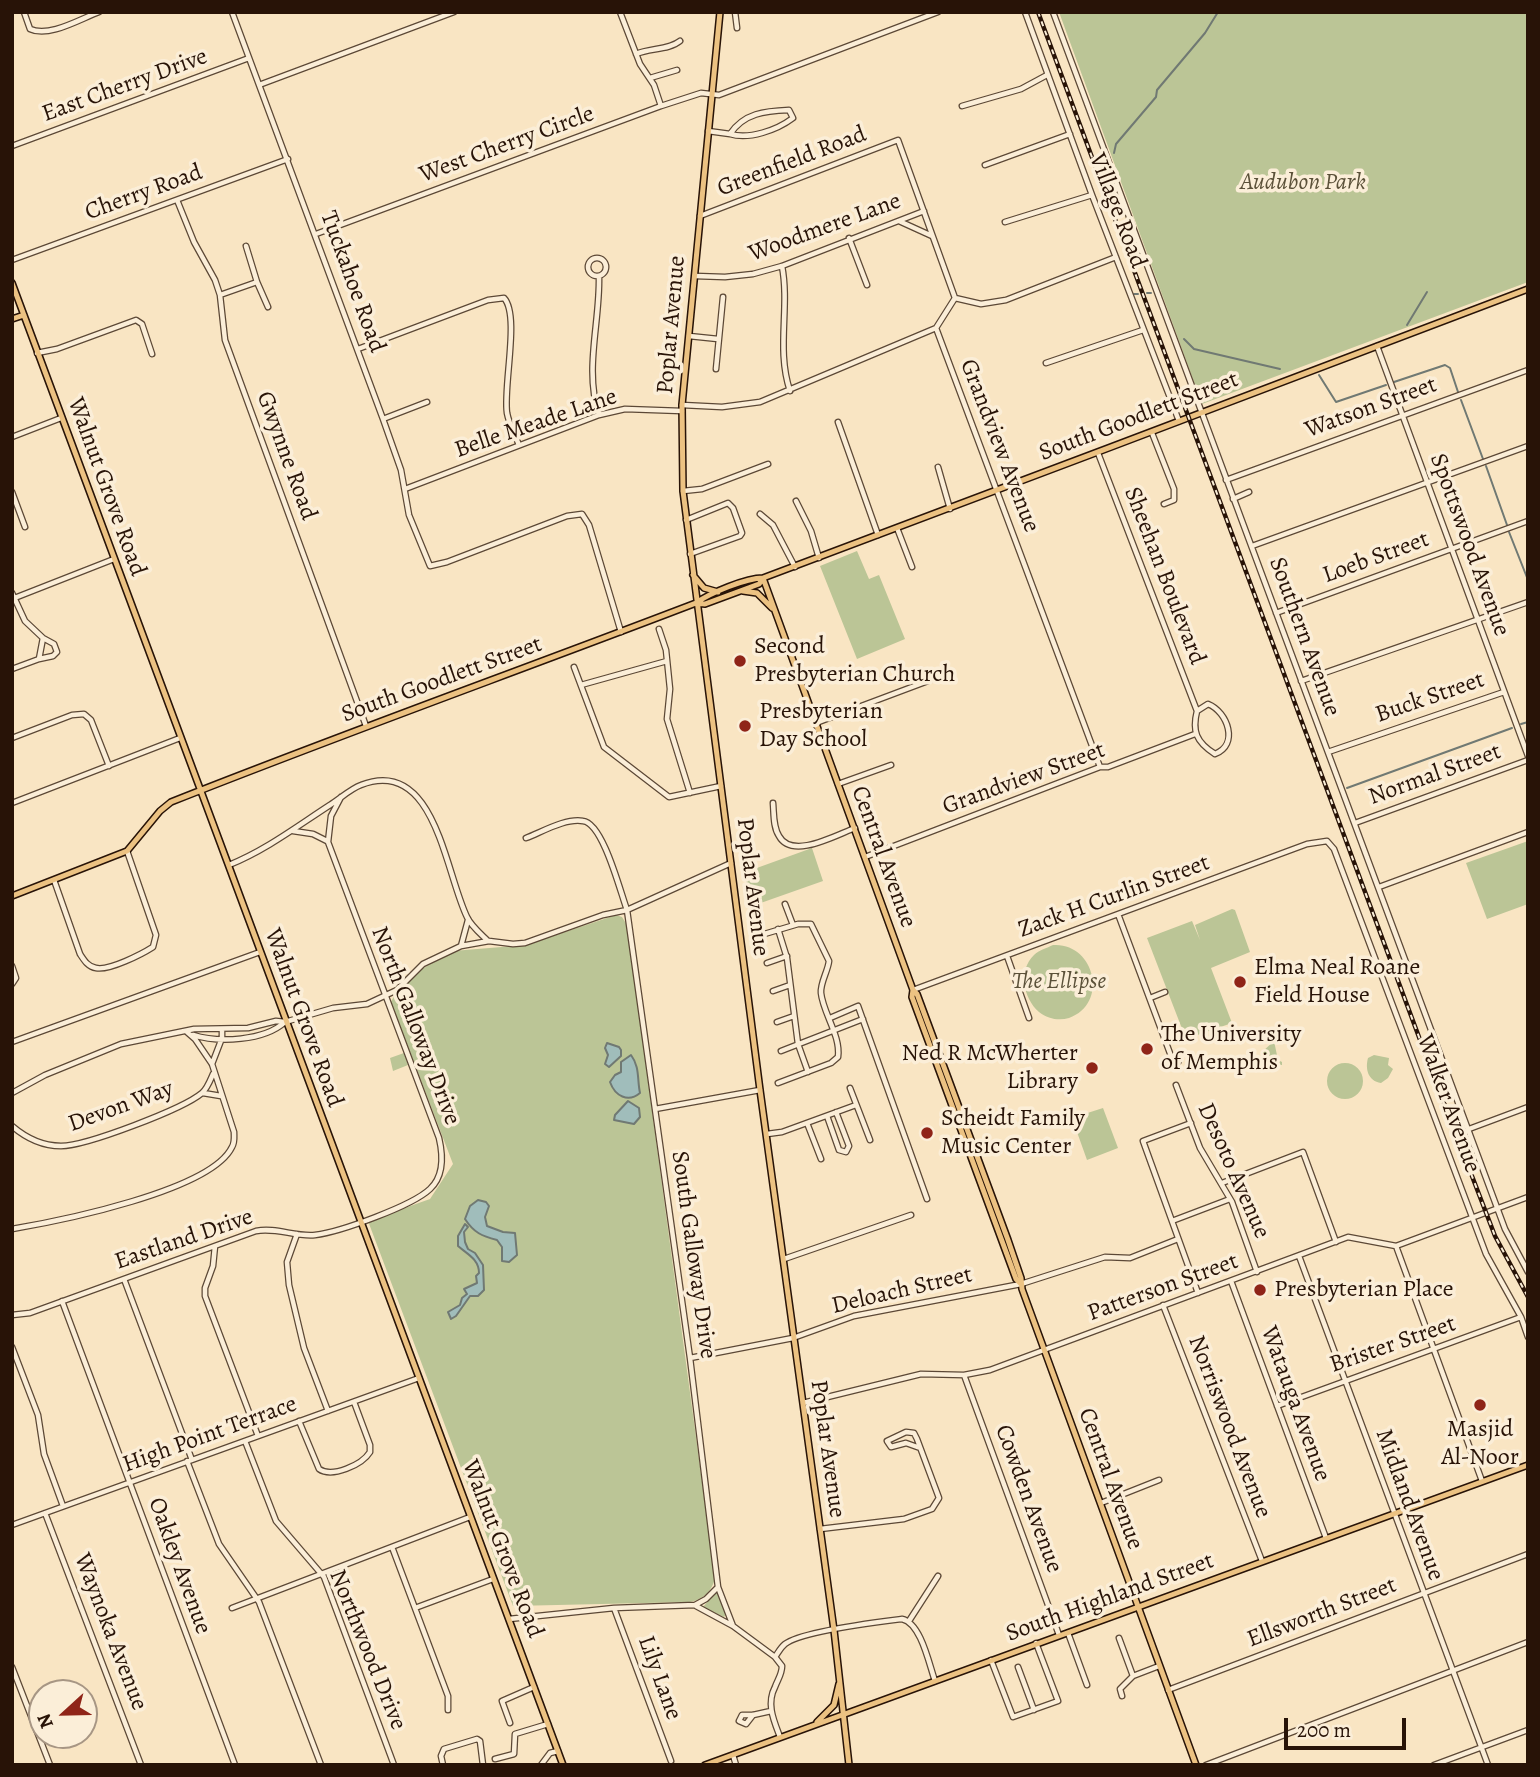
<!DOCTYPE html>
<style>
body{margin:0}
#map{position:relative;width:1540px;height:1777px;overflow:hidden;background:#f9e5c3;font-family:Alegreya,serif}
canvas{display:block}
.frame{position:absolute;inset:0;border:14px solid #281307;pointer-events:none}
.north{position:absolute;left:28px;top:1679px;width:70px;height:70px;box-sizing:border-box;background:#fbeed8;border:2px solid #a79684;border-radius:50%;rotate:248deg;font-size:19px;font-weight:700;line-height:28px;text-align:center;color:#281307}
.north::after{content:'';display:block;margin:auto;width:24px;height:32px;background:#8f2418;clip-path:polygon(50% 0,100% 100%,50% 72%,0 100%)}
.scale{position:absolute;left:1284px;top:1718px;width:122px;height:32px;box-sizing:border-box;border:4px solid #281307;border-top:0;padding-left:9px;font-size:21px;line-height:24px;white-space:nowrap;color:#281307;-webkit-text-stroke:5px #fbeed8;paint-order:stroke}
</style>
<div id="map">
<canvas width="1540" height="1777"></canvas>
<div class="frame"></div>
<div class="north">N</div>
<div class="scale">200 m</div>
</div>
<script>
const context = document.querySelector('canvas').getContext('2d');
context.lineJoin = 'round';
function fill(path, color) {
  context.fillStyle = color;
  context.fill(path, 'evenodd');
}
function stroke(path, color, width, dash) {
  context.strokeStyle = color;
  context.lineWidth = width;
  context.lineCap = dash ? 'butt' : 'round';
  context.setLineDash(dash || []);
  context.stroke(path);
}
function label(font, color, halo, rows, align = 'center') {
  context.font = font + ' Alegreya,serif';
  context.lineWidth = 7;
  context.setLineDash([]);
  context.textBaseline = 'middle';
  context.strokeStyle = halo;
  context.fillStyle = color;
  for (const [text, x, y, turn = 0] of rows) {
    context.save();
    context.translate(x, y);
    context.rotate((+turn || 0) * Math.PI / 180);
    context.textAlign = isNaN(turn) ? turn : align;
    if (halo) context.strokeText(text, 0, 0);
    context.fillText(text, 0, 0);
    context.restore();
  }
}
const green = new Path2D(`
 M1059,12h469v270l-326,122z
 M857,551l12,28 10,-4 26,64 -48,20 -37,-93z
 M1528,841v63l-41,15 -21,-56z
 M812,848l11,33 -68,24 -12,-32z
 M1232,909l3,1 15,42 -39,16 21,55 -46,16 -39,-101 45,-17 8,19 -5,-15z
 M616,915l6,2 5,8 88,653c-3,13 -11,21 -25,24l-177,4 -145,-385 62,-22 23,-35 -62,-162 3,-6 28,-27 31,-18 73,-6z
 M1053,945c41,-3 57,58 16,73 -10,3 -21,1 -30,-6 -16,-14 -21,-42 -5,-57 5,-5 13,-7 19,-10z
 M1274,1041l4,19 4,2v3l-15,-1 2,-7 -7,-5z
 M404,1053l4,12 -15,6 -3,-13z
 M1374,1055l15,3 -1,7 5,4 -5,9 -7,5c-13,-2 -16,-14 -13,-25z
 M1327 1081a18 18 0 1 1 36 0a18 18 0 1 1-36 0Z
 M1103,1108l15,40 -31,12 -15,-42z
 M718,1593l9,20 -3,4 -21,-10 11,-13z`);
const water = new Path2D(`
 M607,1043l12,4 2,3v6l-12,11 -4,-3 3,-9 -3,-7z
 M631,1055c9,12 6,24 9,38 -12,10 -25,3 -30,-11l5,-7 6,-3v-10z
 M628,1101l11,7 1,9 -6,7 -20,-4 1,-5z
 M478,1200l8,2 3,4 -4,11 2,9 16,6 12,1 2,22 -8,7 -7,-1v-14l-5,-7c-15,-4 -23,-7 -32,-21l5,-13z
 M465,1224l3,3 -4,5 1,10 3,7 7,4 8,12 1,25 -6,6h-8l-14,20 -5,3 -3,-7 12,-7 2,-7 5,-4 -3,-5 13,-6 -1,-7 3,-3c0,-14 -12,-19 -21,-27v-10z`);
const stream = new Path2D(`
 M1527,12l1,1
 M1114,153l2,-9 40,-47 1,-7 48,-57 13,-21
 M1147,293h4
 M1134,294h4
 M1407,325l20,-33
 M1184,339l10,10 86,20
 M1319,375l17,27 50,-17
 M1394,382l51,-17 5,3 8,24
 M1461,400l22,59
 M1486,466l21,59
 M1509,532l19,48
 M1521,724l7,-2
 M1347,788l165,-60`);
const minor = new Path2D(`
 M24,12l6,17c19,9 50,-10 69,-17
 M232,12l151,407 18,51 8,45 21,51 17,-4 120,-46 15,-2 7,11 32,107
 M620,12l20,52 14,21 7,21
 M735,12l2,16
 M1025,12l67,183 87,226
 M1053,12l452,1217 23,43
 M636,54c14,-6 33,-4 44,-13
 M650,78l27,-8
 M259,85l195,-73
 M962,106l59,-17 26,-14
 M789,110l4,8c-16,12 -44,22 -63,16 14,-21 35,-23 59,-24z
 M708,131l22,3
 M12,146l237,-88
 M985,165l85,-31
 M177,200l17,42 21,38 5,15 5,45 141,386
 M700,216l198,-76 57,158 -19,30 164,439
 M899,221l33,15
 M1005,222l87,-27
 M316,234l345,-128 40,-13 18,2 219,-83
 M849,238l18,47
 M246,246l11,36 11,25
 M588 267a9 9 0 1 1 18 0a9 9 0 1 1-18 0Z
 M12,260l276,-101
 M782,266c8,42 -6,83 8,125
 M695,276l30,1 28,-3 29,-8 142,-55
 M599,277c1,46 -15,93 0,138
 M220,295l37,-13
 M955,298l26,6 25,-4 110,-43
 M689,336l29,3
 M1377,346l151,410
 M358,349l130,-49 16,-2c16,17 -1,88 3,115 2,11 8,22 12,32
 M37,353l20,-4 79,-29 6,4 10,30
 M1046,363l97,-33
 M716,369l7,-72
 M682,405l40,2 38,-5 176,-74
 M383,419l44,-17
 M838,422l40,113
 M1152,433l22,56v11l-10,4
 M12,437l49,-19
 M1098,453l99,258
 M938,467l12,42
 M1226,480l302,-110
 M405,489l194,-74 26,-6 57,2
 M683,491l19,-2 66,-25
 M12,492l13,35
 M1233,499l16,-7
 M796,501l15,30 8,27
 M760,514l13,11 22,42
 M686,520l42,-17 5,5 9,25 -2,3 -50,18
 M897,528l15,39
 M1252,546l276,-100
 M12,593l13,28 18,17 -4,21 -27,10
 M12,599l102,-40
 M1276,613l252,-92
 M659,629l7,21 4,39 -3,30 23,74
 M39,659l14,-3 4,-4 -3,-8 -11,-6
 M574,667l30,80 65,50 52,-11
 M1301,681l227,-79
 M581,685l86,-24
 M1208,704c20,8 31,41 7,50 -19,-12 -23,-23 -18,-43z
 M816,723l128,-48
 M12,738l60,-23 12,-1 7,6 18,46
 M1328,752l176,-60
 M838,784l53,-19
 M12,803l168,-65
 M773,803c1,11 0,24 6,33 13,24 57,-1 76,-8
 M1355,823l173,-63
 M293,831l20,3 14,7
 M526,838c16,-6 39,-20 57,-17 20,2 37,70 44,89l63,448 28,229 15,39 42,31 7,9c0,8 -4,13 -7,21 -9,17 -1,34 5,50
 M865,857l235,-90h8l87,-33
 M229,865c37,-15 67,-38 101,-60 10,-6 20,-16 31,-20 74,-29 84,87 106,132 4,9 14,17 21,24
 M54,880l26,74c4,6 8,13 16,14 13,3 46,-14 57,-21l3,-12 -29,-84
 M1379,887l149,-55
 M785,904l8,21
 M1118,914l53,142h4l4,4 -3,7 -6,-1 -2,-3 3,-7
 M778,929l9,29 11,86 10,28
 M761,935l37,-11h13l18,37c-1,10 -9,22 -8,32 2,20 20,43 17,64l-7,6 -53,20
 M461,946l7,-26
 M1007,956l22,62
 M767,963l20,-7
 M12,966l4,12 -4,6
 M913,990l394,-146 20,-3 7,8 152,405 35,63 7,20
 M773,991l17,-6
 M1150,998l15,-6
 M830,1018l28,-12 69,193
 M777,1022l17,-6
 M193,1035c26,8 71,6 92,-13
 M12,1042l248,-90
 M781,1051l82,-32
 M212,1064l10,-26v-9
 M1176,1085l24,63 32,54 25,70
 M850,1088l20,52
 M12,1093l33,-18 76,-31 73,-15 54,-1 28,-7 9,1 48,-14 34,-4 30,-14 26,-26 38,-18 28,-5 24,3 12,-1 78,-28 24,-5 104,-47
 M203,1093l18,3
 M655,1109l105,-19
 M827,1116l12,34 7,2 3,-6 -13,-34
 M807,1123l14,36
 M1191,1123l-48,18 55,152
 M12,1126c14,12 30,20 49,20 25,0 122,-37 141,-53 5,-4 8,-12 11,-19
 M1469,1129l59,-22
 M767,1134l15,-2 74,-27
 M1222,1183l81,-31 33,90
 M1172,1221l58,-22
 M12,1229c47,-8 199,-38 220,-82 3,-5 2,-10 2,-15l-22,-68 -17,-25 -8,-7
 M297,1234l-10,28 2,23 15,63 24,63
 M215,1246l-2,20 -8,22v8l53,140
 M1396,1246l86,235
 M1299,1256l189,509
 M784,1259l127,-44
 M124,1279l68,181
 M1231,1281l95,257
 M62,1301l173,464
 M1163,1305l99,256
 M12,1315l18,-2 226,-82c20,-4 39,6 59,4 25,-3 97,-29 115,-46 14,-13 13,-34 9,-51l-111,-296 3,-26 10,-19
 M12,1347l26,68 6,39 19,52
 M690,1358l103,-20 61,-22 167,-32 84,-27 25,1 48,-19
 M964,1375l95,260
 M803,1403l118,-29 43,1 26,-5 358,-133 48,9 132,-49
 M1277,1406l244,-89
 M299,1421l20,48c13,9 43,-4 51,-17v-7l-16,-43
 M245,1441l31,80 48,56 70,188
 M187,1461l32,83 40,58 62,163
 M1101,1503l58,-23
 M45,1513l96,252
 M12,1525l407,-147
 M820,1529l84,-10 28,-10 7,-11 -22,-59 -3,-6 -8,-1 -19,9 4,6 15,-4 14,5
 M392,1547l56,149v14
 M696,1606l37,20
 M232,1608l238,-91
 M415,1608l78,-29
 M614,1608l57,153
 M509,1619l105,-11 81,-3 11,-6 12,-12
 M909,1621l29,-45
 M1068,1633l19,52
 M1119,1638l14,38
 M775,1657c3,-4 5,-9 10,-13 17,-13 93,-22 117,-25 19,4 27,45 33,62
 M991,1660l22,57 45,-16 -22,-58
 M12,1667l38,98
 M1018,1667l16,43
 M1168,1690l360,-136
 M1122,1696l-2,-7 13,-13 26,-10
 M753,1715l-7,9 -7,-3 3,-6h11l18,-4
 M510,1723l-8,-22 32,-14
 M733,1755l3,10
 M495,1759l19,-5 1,-20 33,-10
 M443,1765l-2,-9 3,-7 33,-10 3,2 3,24
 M541,1765l9,-12 8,-2
 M1206,1765l322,-123
 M1434,1765l94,-35`);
const major = new Path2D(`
 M720,12l-38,393 1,86 77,599 74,540 15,135
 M12,283l551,1482
 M12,319l12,-4
 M693,575l11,13 14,4
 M763,578l150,412 4,4 91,246 13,38 1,11 174,476
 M743,591l14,2 15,15
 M696,603l9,1 54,-20 4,-5
 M12,896l115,-45 33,-40 11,-9c174,-69 350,-132 525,-199 14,-10 50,-25 67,-25 256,-95 509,-193 765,-289
 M913,990l-1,7 104,282 5,5
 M817,1722l17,-17 5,-21
 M705,1765l823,-300`);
const rail = new Path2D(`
 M1038,12l391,1052 66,172 33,61`);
const markers = [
 [740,661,7,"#8f2418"],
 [745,726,7,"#8f2418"],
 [1240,982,7,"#8f2418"],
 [1147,1049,7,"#8f2418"],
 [1092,1068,7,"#8f2418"],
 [927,1133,7,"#8f2418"],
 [1260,1290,7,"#8f2418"],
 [1480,1405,7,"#8f2418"]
];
const streetNames = [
 ["East Cherry Drive",125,86,-20],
 ["West Cherry Circle",507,145,-20],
 ["Greenfield Road",792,162,-21],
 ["Cherry Road",144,193,-20],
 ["Village Road",1117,211,69],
 ["Woodmere Lane",825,228,-20],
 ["Tuckahoe Road",352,282,70],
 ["Poplar Avenue",672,325,-85],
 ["Watson Street",1371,408,-20],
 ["South Goodlett Street",1139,417,-21],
 ["Belle Meade Lane",536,424,-19],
 ["Grandview Avenue",999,446,69],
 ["Gwynne Road",286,456,70],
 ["Walnut Grove Road",106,487,70],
 ["Spottswood Avenue",1469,545,70],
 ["Loeb Street",1376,558,-20],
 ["Sheehan Boulevard",1164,576,69],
 ["Southern Avenue",1304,637,70],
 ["South Goodlett Street",442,680,-20],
 ["Buck Street",1430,698,-19],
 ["Normal Street",1435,775,-20],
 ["Grandview Street",1024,779,-20],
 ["Central Avenue",883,857,70],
 ["Poplar Avenue",752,887,83],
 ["Zack H Curlin Street",1114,897,-20],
 ["Walnut Grove Road",303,1018,70],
 ["North Galloway Drive",415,1026,69],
 ["Walker Avenue",1448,1104,70],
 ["Devon Way",121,1107,-20],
 ["Desoto Avenue",1233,1171,66],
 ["Eastland Drive",184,1240,-19],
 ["South Galloway Drive",693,1255,82],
 ["Patterson Street",1163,1288,-20],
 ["Deloach Street",902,1291,-13],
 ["Brister Street",1393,1345,-19],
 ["Watauga Avenue",1295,1404,70],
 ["Norriswood Avenue",1229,1427,69],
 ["High Point Terrace",210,1435,-20],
 ["Poplar Avenue",827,1449,82],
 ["Central Avenue",1110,1479,70],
 ["Cowden Avenue",1028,1499,70],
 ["Midland Avenue",1409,1505,70],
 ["Walnut Grove Road",502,1549,69],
 ["Oakley Avenue",179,1566,70],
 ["South Highland Street",1110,1598,-20],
 ["Ellsworth Street",1322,1613,-21],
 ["Waynoka Avenue",110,1632,69],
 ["Northwood Drive",367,1650,68],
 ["Lily Lane",659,1678,70]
];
const parkNames = [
 ["Audubon Park",1303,183],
 ["The Ellipse",1059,982]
];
const poiNames = [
 ["Second",754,647],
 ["Presbyterian Church",754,675],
 ["Presbyterian",759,712],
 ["Day School",759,740],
 ["Elma Neal Roane",1254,968],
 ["Field House",1254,996],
 ["The University",1161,1035],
 ["of Memphis",1161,1063],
 ["Ned R McWherter",1078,1054,"right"],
 ["Library",1078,1082,"right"],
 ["Scheidt Family",941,1119],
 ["Music Center",941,1147],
 ["Presbyterian Place",1274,1290],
 ["Masjid",1480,1430,"center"],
 ["Al-Noor",1480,1458,"center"]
];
fill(green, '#bbc596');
fill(water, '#a0bdbb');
stroke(water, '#707973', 2);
stroke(stream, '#707973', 2);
stroke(minor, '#5c4836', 7);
stroke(major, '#281307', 8);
stroke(minor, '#fbeed8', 4.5);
stroke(major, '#ecc282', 5);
stroke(rail, '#281307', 4.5);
stroke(rail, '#fbeed8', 2, [5]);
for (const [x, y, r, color] of markers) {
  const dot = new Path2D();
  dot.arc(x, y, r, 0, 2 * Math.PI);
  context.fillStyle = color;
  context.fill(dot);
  stroke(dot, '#fbeed8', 2.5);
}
label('24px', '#281307', '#fbeed8', streetNames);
label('italic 24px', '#5b5139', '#fbeed8', parkNames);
label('24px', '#281307', '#fbeed8', poiNames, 'left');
</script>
